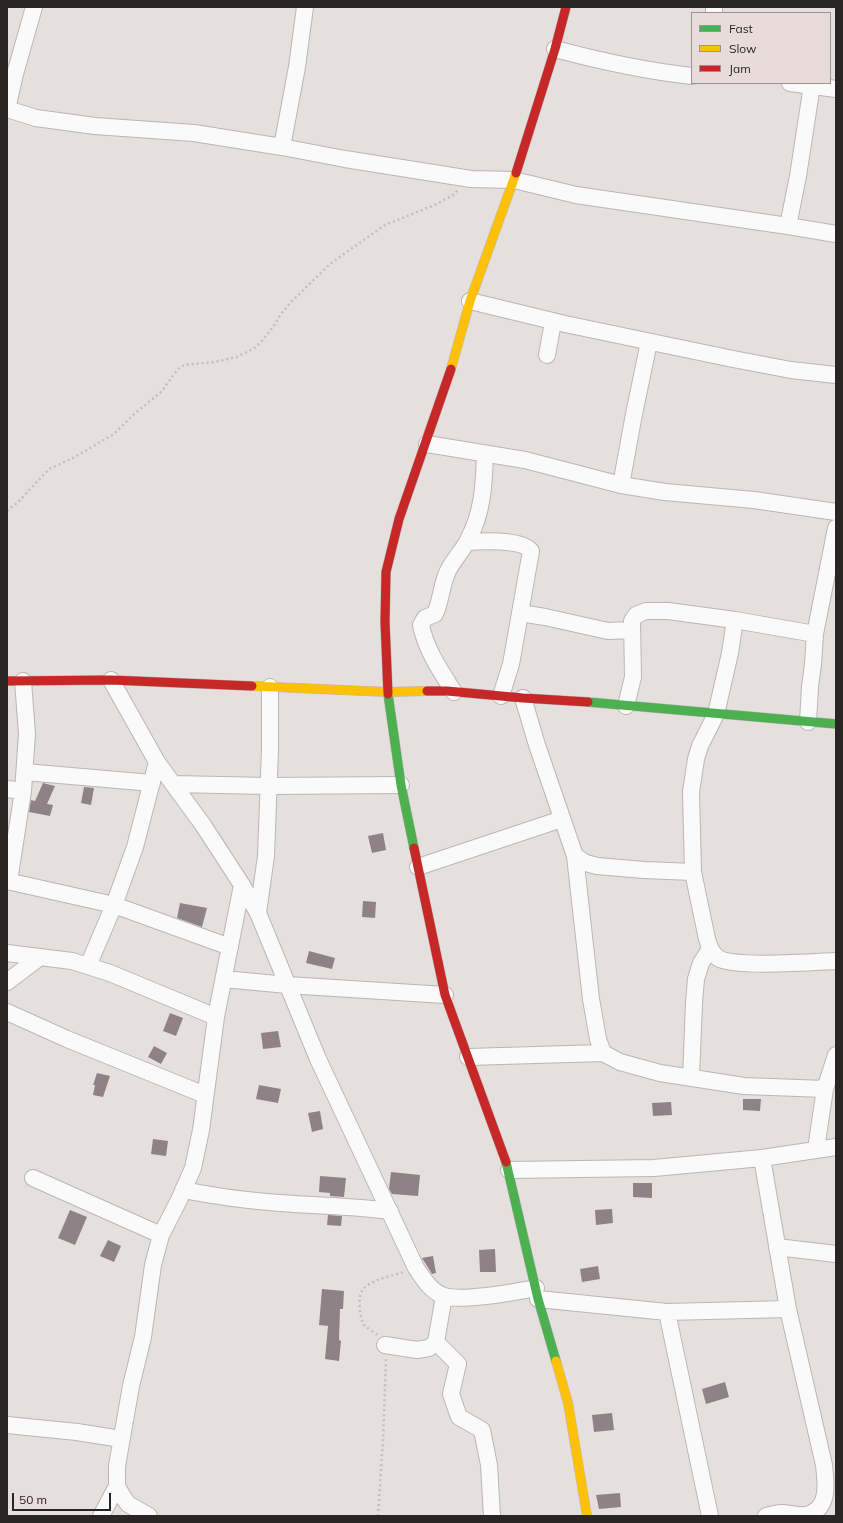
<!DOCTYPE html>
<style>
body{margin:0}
#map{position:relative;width:843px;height:1523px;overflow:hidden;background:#e5dfde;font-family:Mulish,sans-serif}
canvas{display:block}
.frame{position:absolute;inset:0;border:8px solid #292525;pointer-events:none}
.legend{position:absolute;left:691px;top:12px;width:140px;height:72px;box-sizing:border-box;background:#e8dcdb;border:1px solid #9c9392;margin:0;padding:5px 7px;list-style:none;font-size:12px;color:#292525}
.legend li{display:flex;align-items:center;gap:8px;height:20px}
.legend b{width:20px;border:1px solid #9c9392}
.scale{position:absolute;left:12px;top:1493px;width:99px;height:18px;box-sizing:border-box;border:2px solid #292525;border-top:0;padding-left:5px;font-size:12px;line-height:14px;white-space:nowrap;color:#292525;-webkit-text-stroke:3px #e8dcdb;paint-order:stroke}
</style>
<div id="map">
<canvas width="843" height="1523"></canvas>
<div class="frame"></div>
<ul class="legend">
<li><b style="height:5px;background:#4caf50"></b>Fast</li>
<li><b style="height:5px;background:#ffc107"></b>Slow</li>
<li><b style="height:5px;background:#c62828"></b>Jam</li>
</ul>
<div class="scale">50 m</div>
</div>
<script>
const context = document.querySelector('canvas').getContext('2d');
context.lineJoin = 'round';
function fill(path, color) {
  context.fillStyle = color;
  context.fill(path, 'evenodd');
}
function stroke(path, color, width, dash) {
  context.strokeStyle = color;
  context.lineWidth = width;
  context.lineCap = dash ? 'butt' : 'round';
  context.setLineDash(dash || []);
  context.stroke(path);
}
const building = new Path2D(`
 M43,783l12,3 -8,18 6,1 -3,11 -21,-4 2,-12 4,1z
 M84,787l10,1 -3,17 -10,-2z
 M383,833l3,17 -14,3 -4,-17z
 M363,901l13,1 -1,16 -13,-1z
 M180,903l27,5 -5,19 -25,-9z
 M309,951l26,7 -3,11 -26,-6z
 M170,1013l13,5 -7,18 -13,-5z
 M278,1031l3,16 -18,2 -2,-16z
 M154,1046l13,7 -6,11 -13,-7z
 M97,1073l13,3 -7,21 -10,-2 2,-10h-2z
 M259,1085l22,4 -3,14 -22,-4z
 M743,1099h18l-1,12 -17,-1z
 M671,1102l1,13 -19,1 -1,-13z
 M320,1111l3,18 -11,3 -4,-19z
 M153,1139l15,2 -2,15 -15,-2z
 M391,1172l29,3 -2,21 -26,-2 -3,-5z
 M320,1176l26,2 -2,19 -14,-1v-3l-11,-1z
 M633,1183h19v15l-19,-1z
 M612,1209l1,14 -17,2 -1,-15z
 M70,1210l17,7 -12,28 -17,-7z
 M328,1215l14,1 -1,10 -14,-1z
 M108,1240l13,6 -7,16 -14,-6z
 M495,1249l1,23h-16l-1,-22z
 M433,1256l3,17 -4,1 -10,-16z
 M598,1266l2,13 -18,3 -2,-13z
 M322,1289l22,2 -1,18h-3l-1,31 2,1 -2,20 -14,-2 3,-33 -9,-1z
 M725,1382l4,15 -23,7 -4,-15z
 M612,1413l2,17 -20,2 -2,-17z
 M620,1493l1,14 -22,2 -3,-14z`);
const path = new Path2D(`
 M7,511l11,-9 31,-33 24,-11 41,-24 19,-19 28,-23 17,-23 6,-4 30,-3 23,-5 16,-8 8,-7 12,-15 8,-13 10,-12 39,-38 55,-39 52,-21 16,-9 5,-5
 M377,1335c-3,-3 -9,-6 -12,-9 -6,-7 -8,-32 -1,-38 10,-9 27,-12 40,-16
 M378,1516l5,-75 3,-82`);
const street = new Path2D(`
 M714,13v-6
 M555,49c45,12 91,22 137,27
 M790,83l46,6
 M7,109l29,9 59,8 99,7 88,14 63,12 126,20 43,1 62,15 212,31 48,8
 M7,109l8,-35 19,-67
 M282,147l15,-80 8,-60
 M788,226l10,-50 14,-91
 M470,301l95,23 168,35 58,11 45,5
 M547,355l6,-33
 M427,444l98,16 96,25 44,7 89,8 82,12
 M621,485l13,-71 15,-72
 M467,542c14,-1 55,-3 64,9l-20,113 -10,32
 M520,613l25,4 63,14 24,-1
 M735,620l-5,33 -14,61 -16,32 -4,13 -5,33 2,80 14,67c2,7 5,15 11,19 15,10 96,4 118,3
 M111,680l46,82 46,63 39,60 16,28 60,146 98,209c7,10 15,24 28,28 19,6 70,-4 92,-8
 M454,692c-14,-22 -28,-42 -33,-67l4,-7 10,-4c6,-13 6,-27 12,-41 5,-12 15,-21 21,-33 15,-27 16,-57 17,-86
 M523,698l14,47 38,111 16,143 7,40 5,14 17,9 40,11 84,13 81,3
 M626,706l7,-29 -1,-56 4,-6 10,-4h22l67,9 80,14
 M808,722l2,-35 3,-23 2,-30 21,-106
 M25,772l127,11
 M173,784l95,2 133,-1
 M7,789l16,2
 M575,856l11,7 11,3 47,4 49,2
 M418,867l144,-48
 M7,881l107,24 116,42
 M9,881l14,-90 4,-57 -4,-53
 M258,913l8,-57 4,-107v-62
 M7,953l65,8 38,12 106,44
 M88,966l26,-61 21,-58 22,-85
 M224,979l63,6 158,10
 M7,982l33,-25
 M7,1012l60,27 138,56
 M468,1057l135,-4
 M691,1078l3,-75 2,-24 5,-16 9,-14
 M816,1149l9,-60 11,-34
 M762,1158l26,151 36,156c2,18 6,45 -18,50 -7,1 -17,-2 -25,-2 -5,0 -10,2 -15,3
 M509,1170l145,-2 108,-10 74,-11
 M33,1178l128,57
 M183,1190c32,6 65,11 97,13 37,3 73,3 110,8
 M777,1247l59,7
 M538,1299l129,13 121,-3
 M667,1312l43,204
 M436,1342l22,22 -7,30 8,23 23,13 7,35 3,51
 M385,1345l32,5 12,-2 7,-6 8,-46
 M7,1425l70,7 44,7
 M101,1516l16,-30
 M149,1516l-21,-12 -5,-7 -6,-11v-20l14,-80 12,-49 10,-72 8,-30 18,-35 14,-32 8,-38 15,-113 26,-132`);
const fast = new Path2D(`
 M388,694l13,91 13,63
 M588,702l248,22
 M506,1162l32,137 18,62`);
const slow = new Path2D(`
 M451,369l19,-68 46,-128
 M252,686l136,6 39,-1
 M556,1361l12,42 19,113`);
const jam = new Path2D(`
 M516,173l39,-124 11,-42
 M7,681l104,-1 141,6
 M427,691h20l76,7 65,4
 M388,694l-3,-72 1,-50 13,-53 52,-150
 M414,848l31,147 61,167`);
fill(building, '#8f8287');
stroke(street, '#bbb6b5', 18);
stroke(fast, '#bbb6b5', 10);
stroke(slow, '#bbb6b5', 10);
stroke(jam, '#bbb6b5', 10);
stroke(path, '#c1bfbf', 2.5, [2, 3]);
stroke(street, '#fbfafa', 16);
stroke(fast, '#4caf50', 9);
stroke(slow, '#ffc107', 9);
stroke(jam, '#c62828', 9);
</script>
